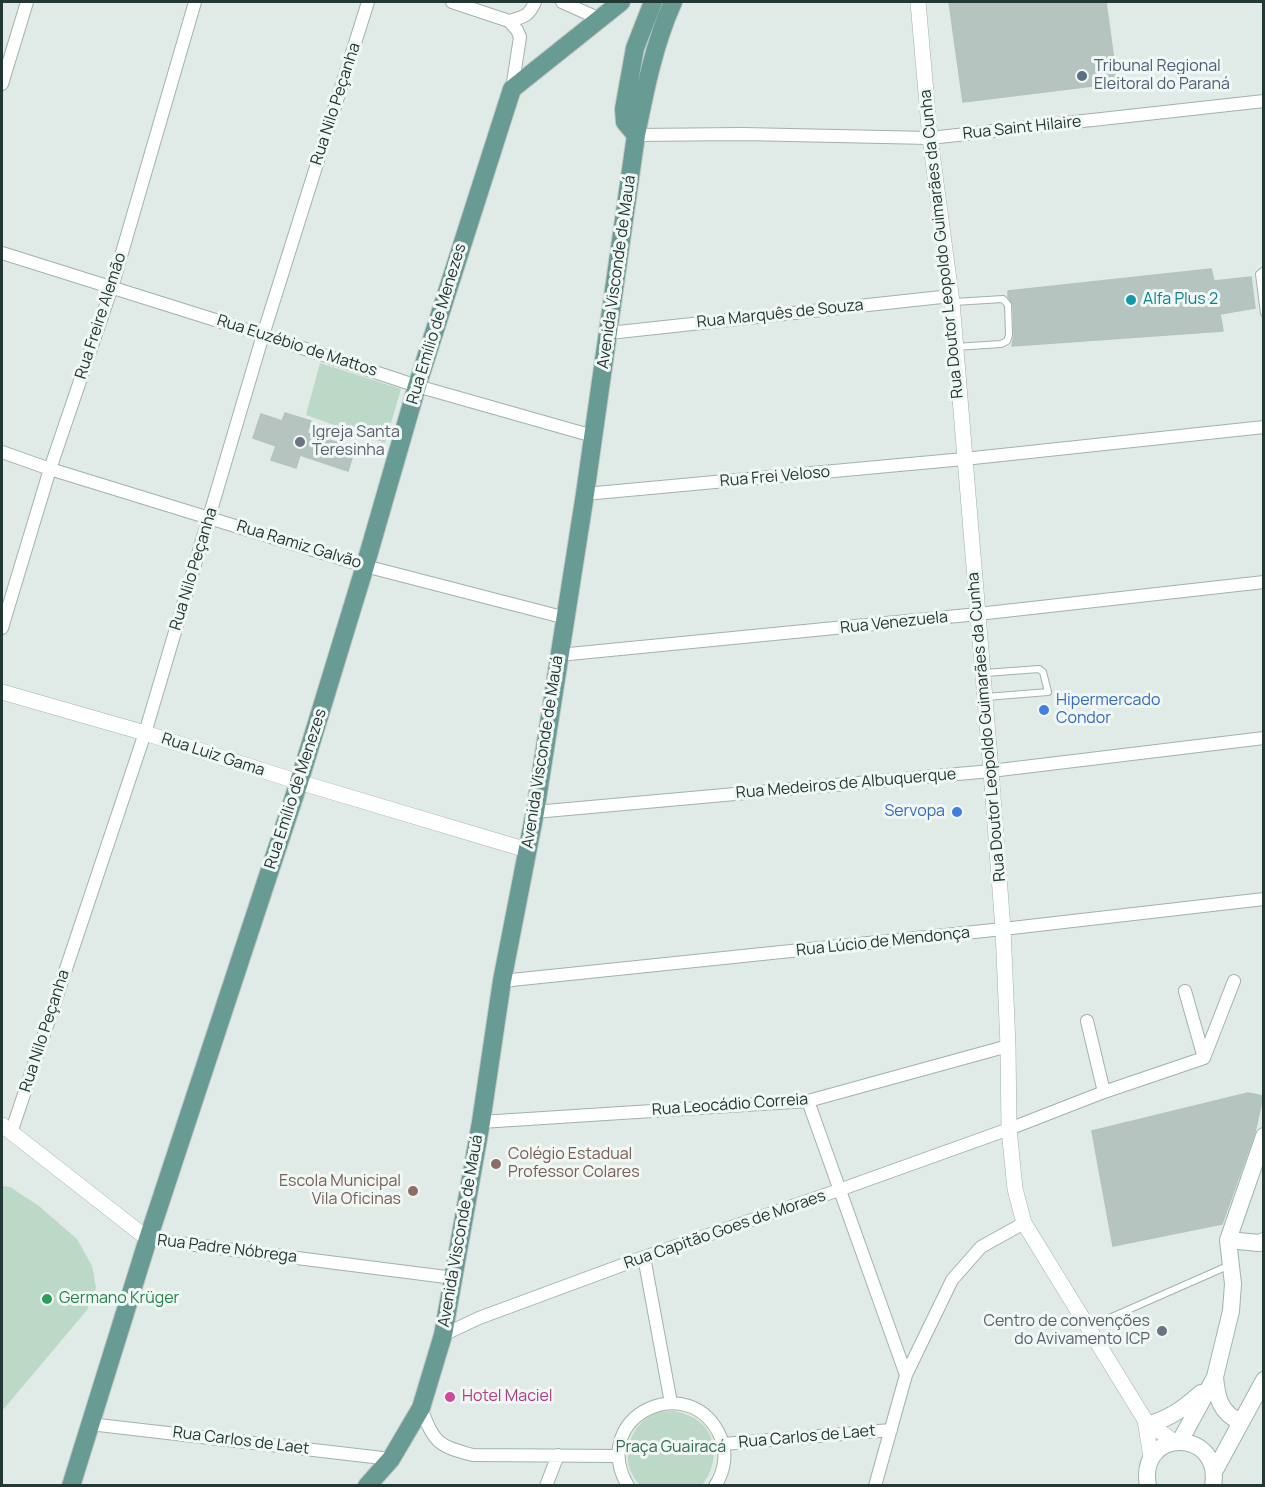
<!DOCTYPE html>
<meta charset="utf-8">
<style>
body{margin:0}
#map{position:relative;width:1265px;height:1487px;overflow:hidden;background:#e0eae6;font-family:Manrope,sans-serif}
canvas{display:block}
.frame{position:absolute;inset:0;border:3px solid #223834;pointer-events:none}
</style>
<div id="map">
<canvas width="1265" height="1487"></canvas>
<div class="frame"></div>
</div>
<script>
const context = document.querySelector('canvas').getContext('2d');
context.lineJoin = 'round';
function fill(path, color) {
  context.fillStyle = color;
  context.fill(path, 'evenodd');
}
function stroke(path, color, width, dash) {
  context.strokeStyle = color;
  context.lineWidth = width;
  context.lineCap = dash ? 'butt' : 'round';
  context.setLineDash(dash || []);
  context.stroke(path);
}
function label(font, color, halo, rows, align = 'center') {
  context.font = font + ' Manrope,sans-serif';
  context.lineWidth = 6;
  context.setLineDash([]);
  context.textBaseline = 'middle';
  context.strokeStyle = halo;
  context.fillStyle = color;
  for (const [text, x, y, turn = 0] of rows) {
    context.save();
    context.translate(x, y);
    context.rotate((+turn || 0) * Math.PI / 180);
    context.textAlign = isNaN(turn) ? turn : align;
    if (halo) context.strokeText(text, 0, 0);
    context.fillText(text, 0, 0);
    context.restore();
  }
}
const green = new Path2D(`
 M320,363l81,26 -16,54 -79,-28z
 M2,1186l8,1 29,19 38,33 15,27 4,22 -9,22 -85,101z
 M674,1411c4,1 9,2 14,4 30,12 33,47 14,70h-62c-3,-3 -6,-7 -8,-11 -12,-24 2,-55 28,-62 4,-1 9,-1 14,-1z`);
const building = new Path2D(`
 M949,2h157l11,81 -154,19z
 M1211,269l3,12 37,-4 4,31 -35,6 3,17 -211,15 2,-11 -1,-30 -5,-8v-6z
 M285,413l26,8 -4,12 48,15 -7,23 -48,-16 -4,13 -25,-8 5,-14 -23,-8 8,-24 21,7z
 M1248,1093l15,3 -8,36 -33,92 -109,22 -21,-115z`);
const service = new Path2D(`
 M1264,270l-5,4 5,39
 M954,302l49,-3 5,6 1,30 -2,6 -6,3 -46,3
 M985,673l54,-4 4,3 5,20 -62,5
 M1089,1327l141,-62`);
const minor = new Path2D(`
 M452,2l57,19
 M562,2l38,17
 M509,21l8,9 3,7 -8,52
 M509,21c15,-4 20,-5 26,-19
 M2,84l25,-82
 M636,135l107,-1 187,4 334,-37
 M2,253l261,82 154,51 176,50
 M609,333l342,-37
 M2,452l48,17 315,97 201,52
 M585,494l379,-35 300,-32
 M2,628l48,-159 62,-182 83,-285
 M559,655l419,-41 286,-32
 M535,812l456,-41 273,-33
 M502,981l501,-52 261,-30
 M1185,991l19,67
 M1104,1092l100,-34 30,-77
 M808,1101l98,274
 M481,1122l327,-21 200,-55
 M11,1133l134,-400 118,-398 105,-333
 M148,1239l306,39
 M644,1257l27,146
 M443,1335l36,-17 165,-61 195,-67 170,-61 95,-37 -17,-71
 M421,1408c13,34 16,38 52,47l145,1
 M90,1424l301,35
 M723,1444l168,-14
 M546,1486l12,-31
 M628,1486c-41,-70 63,-119 93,-48 6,15 4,33 -6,48
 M875,1486l31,-111 46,-95 29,-33 43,-24`);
const tertiary = new Path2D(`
 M918,2l12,136 22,164 39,469 12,158 5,117 1,83 6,60 9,34 121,197 29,22
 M2,692l143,41 154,49 228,68
 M2,1125l146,114
 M1145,1420l6,37`);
const secondary = new Path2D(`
 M1228,1240l31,3 5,-2
 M1215,1377c2,21 5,36 26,45
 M1150,1424c22,-7 34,-16 51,-31
 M1180,1441l35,-64 16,-66 2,-27 -5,-44 36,-104
 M1214,1472l50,-92
 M1148,1486c-11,-59 75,-58 65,0`);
const primary = new Path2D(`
 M636,135l-11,-13 -1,-13 11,-61 18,-46
 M71,1486l77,-247 151,-457 66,-216 52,-180 95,-297 109,-87
 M367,1486l24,-27 30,-51 22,-73 38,-213 21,-141 33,-169 50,-318 51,-359c9,-45 18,-91 37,-133`);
const markers = [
 [1082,76,6,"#5c6f8a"],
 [1131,300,6,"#0f9aa8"],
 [300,442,6,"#6b7280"],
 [1044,710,6,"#3f7fe0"],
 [957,812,6,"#3f7fe0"],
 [496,1164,6,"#8d6e63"],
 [413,1191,6,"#8d6e63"],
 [47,1299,6,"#2e9e5b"],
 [1162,1331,6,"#6b7280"],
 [450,1397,6,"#d1479c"]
];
const serviceNames = [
 ["Tribunal Regional",1094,67],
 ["Eleitoral do Paraná",1094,85]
];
const streetNames = [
 ["Rua Nilo Peçanha",336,104,-72],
 ["Rua Saint Hilaire",1022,128,-6],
 ["Rua Doutor Leopoldo Guimarães da Cunha",942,244,-96],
 ["Avenida Visconde de Mauá",617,272,-82],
 ["Rua Marquês de Souza",780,314,-6],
 ["Rua Freire Alemão",101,316,-72],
 ["Rua Emílio de Menezes",437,324,-73],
 ["Rua Euzébio de Mattos",297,346,18],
 ["Rua Frei Veloso",775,477,-5],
 ["Rua Ramiz Galvão",299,545,17],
 ["Rua Nilo Peçanha",194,569,-73],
 ["Rua Venezuela",894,623,-6],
 ["Rua Doutor Leopoldo Guimarães da Cunha",987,727,-95],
 ["Avenida Visconde de Mauá",543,752,-81],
 ["Rua Luiz Gama",213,755,18],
 ["Rua Medeiros de Albuquerque",846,784,-5],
 ["Rua Emílio de Menezes",296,789,-72],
 ["Rua Lúcio de Mendonça",883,942,-6],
 ["Rua Nilo Peçanha",45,1031,-72],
 ["Rua Leocádio Correia",730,1105,-4],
 ["Rua Capitão Goes de Moraes",725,1230,-19],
 ["Avenida Visconde de Mauá",461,1231,-80],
 ["Rua Padre Nóbrega",227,1249,7],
 ["Rua Carlos de Laet",807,1437,-5],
 ["Rua Carlos de Laet",241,1441,7]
];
const cultureNames = [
 ["Alfa Plus 2",1143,300]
];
const worshipNames = [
 ["Igreja Santa",312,433],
 ["Teresinha",312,451],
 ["Centro de convenções",1150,1322,"right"],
 ["do Avivamento ICP",1150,1340,"right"]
];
const shopNames = [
 ["Hipermercado",1056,701],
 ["Condor",1056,719],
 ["Servopa",945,812,"right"]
];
const educationNames = [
 ["Colégio Estadual",508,1155],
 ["Professor Colares",508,1173],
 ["Escola Municipal",401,1182,"right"],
 ["Vila Oficinas",401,1200,"right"]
];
const leisureNames = [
 ["Germano Krüger",59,1299]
];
const hotelNames = [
 ["Hotel Maciel",462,1397]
];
const parkNames = [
 ["Praça Guairacá",671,1448]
];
fill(green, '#bbd9c6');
fill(building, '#b6c4bf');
stroke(building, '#b3c3be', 1.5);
stroke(service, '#a3b1ad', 8);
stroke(minor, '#a3b1ad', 14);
stroke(tertiary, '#a3b1ad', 16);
stroke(secondary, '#a0b4af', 18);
stroke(primary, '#c1c7c6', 20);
stroke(service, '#fff', 6);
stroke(minor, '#fff', 12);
stroke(tertiary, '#fff', 15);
stroke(secondary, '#fff', 16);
stroke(primary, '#689b93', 18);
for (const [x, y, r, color] of markers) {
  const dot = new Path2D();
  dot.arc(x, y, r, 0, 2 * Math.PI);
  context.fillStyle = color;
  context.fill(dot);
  stroke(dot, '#f0f7f4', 2);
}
label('16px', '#4e5e75', '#f0f7f4', serviceNames, 'left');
label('16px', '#223834', '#f0f7f4', streetNames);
label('16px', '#0d838f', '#f0f7f4', cultureNames, 'left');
label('16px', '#5b616d', '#f0f7f4', worshipNames, 'left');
label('16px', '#366cbe', '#f0f7f4', shopNames, 'left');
label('16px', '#785e54', '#f0f7f4', educationNames, 'left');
label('16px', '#27864d', '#f0f7f4', leisureNames, 'left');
label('16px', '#b23c85', '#f0f7f4', hotelNames, 'left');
label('16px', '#306c4d', '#f0f7f4', parkNames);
</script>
